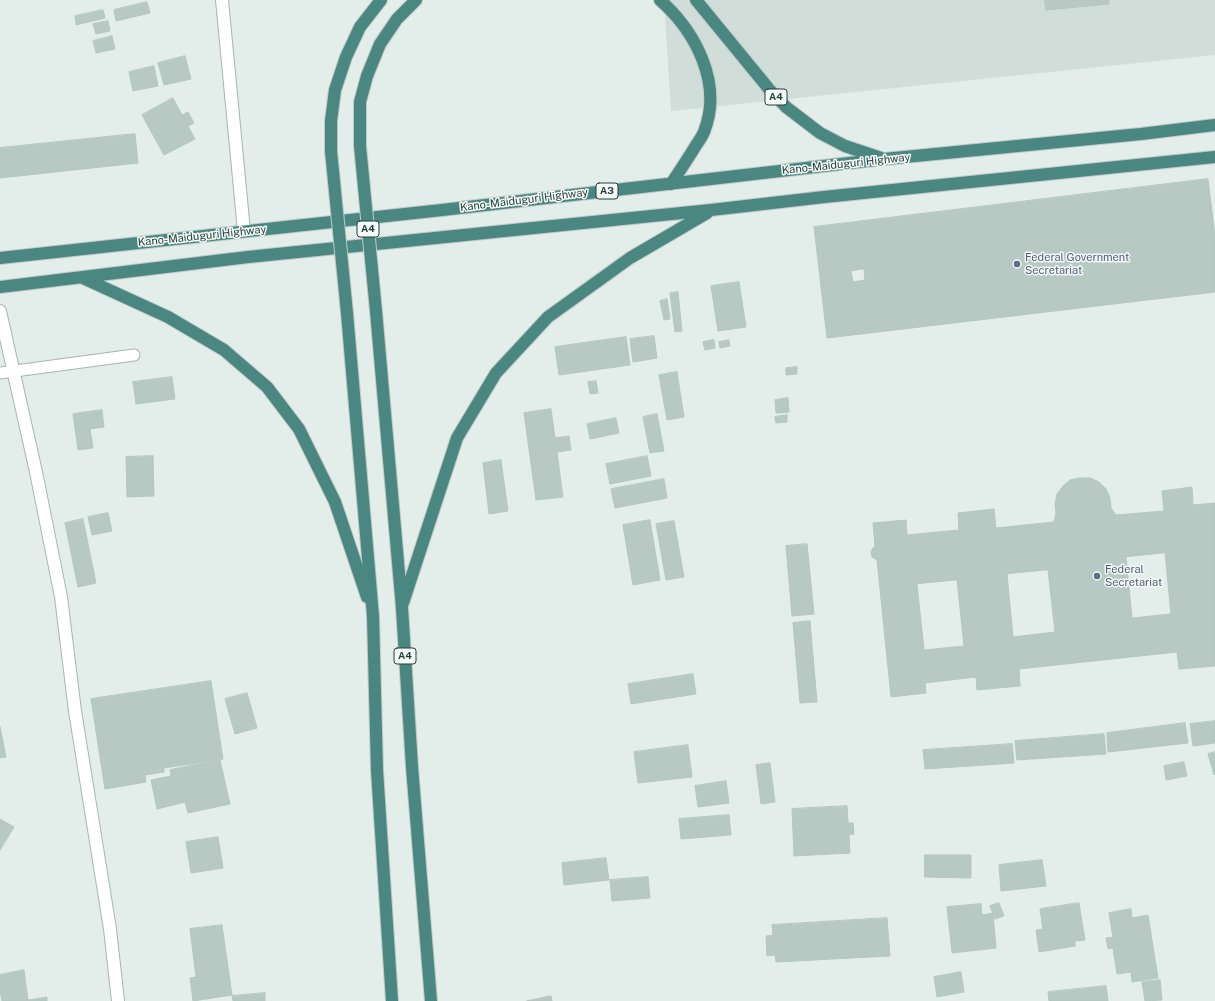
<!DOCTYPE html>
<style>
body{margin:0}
canvas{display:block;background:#e3edea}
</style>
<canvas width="1215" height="1001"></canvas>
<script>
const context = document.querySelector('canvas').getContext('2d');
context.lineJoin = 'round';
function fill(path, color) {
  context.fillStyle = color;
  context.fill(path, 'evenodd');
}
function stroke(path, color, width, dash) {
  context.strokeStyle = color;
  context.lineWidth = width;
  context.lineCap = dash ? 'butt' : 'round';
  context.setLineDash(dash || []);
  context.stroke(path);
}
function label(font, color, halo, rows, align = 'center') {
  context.font = font + ' "Public Sans",sans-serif';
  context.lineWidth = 3;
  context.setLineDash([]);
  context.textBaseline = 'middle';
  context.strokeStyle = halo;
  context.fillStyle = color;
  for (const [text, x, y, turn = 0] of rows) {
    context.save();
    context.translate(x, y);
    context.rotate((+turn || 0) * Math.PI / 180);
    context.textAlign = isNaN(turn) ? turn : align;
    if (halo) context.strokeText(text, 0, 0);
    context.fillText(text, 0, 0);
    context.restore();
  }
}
const built = new Path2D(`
 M664,0h551v55l-544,56z`);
const building = new Path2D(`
 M1045,0h64v4l-63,6z
 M147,2l3,11 -34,8 -2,-11z
 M103,10l2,8 -29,7 -1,-9z
 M108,21l2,10 -14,3 -3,-10z
 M112,36l3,13 -19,4 -3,-12z
 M185,56l6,23 -27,6 -6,-22z
 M154,66l4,20 -25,5 -4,-19z
 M173,98l9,17 6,-3 6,11 -6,3 7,13 -31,16 -22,-40z
 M135,134l3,29 -138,15v-30z
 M1208,179l7,57v56l-388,46 -13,-111z
 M864,269l1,11 -12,2 -2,-11z
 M739,282l7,45 -28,4 -7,-45z
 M678,292l4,39 -7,1 -5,-39z
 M667,299l3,20 -6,1 -4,-19z
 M654,336l3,22 -24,4 -3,-23z
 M626,337l4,28 -71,10 -4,-28z
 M714,340l1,8 -10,2 -2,-8z
 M729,340l1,6 -10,2 -1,-6z
 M797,367v7l-11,1v-7z
 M677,372l7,45 -17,3 -8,-45z
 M172,377l3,22 -39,5 -3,-22z
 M596,381l2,12 -8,1 -2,-12z
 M788,398l1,14 -13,1 -1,-13z
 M551,409l4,29 14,-2 2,14 -14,2 6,45 -27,3 -12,-87z
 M102,410l2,17 -14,2 3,19 -15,2 -5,-36z
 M657,414l7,37 -14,2 -7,-36z
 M787,415v7l-11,1 -1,-6z
 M616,418l3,15 -29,6 -3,-15z
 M153,456l1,40 -27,1 -1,-40z
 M647,456l4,20 -41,8 -4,-20z
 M501,460l7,51 -19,3 -6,-51z
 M1080,478h10l9,4 7,7 4,9 1,10 5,7 48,-4 -2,-20 30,-4 1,18 22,-2v163l-36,3 -2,-17 -158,17 1,17 -43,4 -1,-13 -51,6 1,10 -35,4 -14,-137 -5,-3 -1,-5 2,-4 2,-2 -2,-23 33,-3 1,15 52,-5 -1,-17 36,-4 2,19 58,-6 2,-9 -1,-9 2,-10 6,-8 7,-6zM1165,553l6,61 -39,4 -6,-61zM1048,570l7,62 -42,5 -6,-63zM957,580l7,66 -40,4 -7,-66z
 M664,479l3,19 -52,10 -4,-19z
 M108,513l4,18 -20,4 -4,-18z
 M83,519l13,64 -18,4 -13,-64z
 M650,520l10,60 -27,5 -10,-60z
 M674,521l10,56 -18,3 -10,-56z
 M807,544l7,70 -22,2 -6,-70z
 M810,621l7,81 -17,1 -7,-80z
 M693,674l3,20 -65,10 -3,-20z
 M211,681l12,78 -59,9v4l-19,3 1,7 -41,7 -14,-90z
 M247,693l10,35 -22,6 -10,-35z
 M1215,721v22l-22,3 -3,-22z
 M1185,723l3,20 -80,9 -1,-19z
 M0,727l6,30 -6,1z
 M1104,734l2,20 -89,6 -2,-19z
 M1012,744l2,19 -89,6 -2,-19z
 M688,745l4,32 -54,6 -4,-31z
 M1215,752v22l-1,1 -6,-21z
 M220,760l10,44 -42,9 -3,-11 -28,7 -6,-29 20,-4 -1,-6z
 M1184,762l3,14 -21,4 -2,-14z
 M770,763l5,39 -14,2 -5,-39z
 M726,781l3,22 -31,4 -3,-21z
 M847,806l1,17h5l1,11 -5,1 1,18 -56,3 -2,-47z
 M729,815l2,20 -50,4 -2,-20z
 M0,819l14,8 -14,23z
 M218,837l5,31 -32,5 -5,-31z
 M925,855h46v23l-46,-1z
 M606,858l3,22 -45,5 -2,-22z
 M1042,860l4,26 -45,5 -2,-26z
 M648,877l2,21 -38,3 -2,-21z
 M999,903l5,13 -9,3 -5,-13z
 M1079,903l6,37 -10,1v5l-36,6 -3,-22 7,-1 -3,-20z
 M981,904l1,11 11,-2 3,35 -44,5 -5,-46z
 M1131,909l1,9 16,-3 10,63 -26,4 -1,-10 -14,2 -4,-26 -5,1 -2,-11 7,-1 -4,-24z
 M887,918l3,38 -114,6 -1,-7 -8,1 -1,-20 7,-1 -1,-10z
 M222,925l10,70 -39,6 -3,-23 6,-1 -6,-48z
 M24,970l4,30 19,-3v4h-45l-2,-10v-16z
 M961,972l3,20 -27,5 -3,-20z
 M1160,980l2,20 -17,1 -3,-19z
 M1106,986l2,15h-59l-1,-9z
 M265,993v8h-32l-1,-5z
 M551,996l1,5h-25z`);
const service = new Path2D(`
 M0,373l134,-18`);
const minor = new Path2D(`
 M222,0l22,231
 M0,311l36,161 25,125 14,114 35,218 8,72`);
const trunk = new Path2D(`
 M660,0c36,32 63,84 44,132 -2,5 -6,10 -9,15 -8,13 -16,25 -24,37
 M696,0l73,89 17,18 34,26 25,13 36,12
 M360,146v-44l7,-26 13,-32 17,-25 19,-19
 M331,151v-30l4,-31 11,-33 14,-30 21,-27
 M0,258l442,-48 442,-51 257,-25 74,-9
 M83,278l85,39 56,33 43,37 32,42 36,73 32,95
 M0,287l248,-30 463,-47 113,-13 391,-40
 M376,311l26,297 10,159 19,234
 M347,313l26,303 4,154 15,231
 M403,603l54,-165 39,-65 52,-56 82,-59 77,-45`);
const trunkBridge = new Path2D(`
 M360,146l16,165
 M331,151l16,162`);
const markers = [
 [1017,264,4,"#5c6f8a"],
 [1097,576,4,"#5c6f8a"]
];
const shields = [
 [776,97,22],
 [607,191,22],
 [368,229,22],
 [405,656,22]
];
const shieldNames = [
 ["A4",776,97],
 ["A3",607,191],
 ["A4",368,229],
 ["A4",405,656]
];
const streetNames = [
 ["Kano-Maiduguri Highway",846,164,-6],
 ["Kano-Maiduguri Highway",524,200,-7],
 ["Kano-Maiduguri Highway",202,236,-6]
];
const serviceNames = [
 ["Federal Government",1025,258],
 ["Secretariat",1025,271],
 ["Federal",1105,570],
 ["Secretariat",1105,583]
];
fill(built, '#d1ddd9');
fill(building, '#b8c8c3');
stroke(building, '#b5c7c1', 1);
stroke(service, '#a6b5b2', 13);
stroke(minor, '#a6b5b2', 14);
stroke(trunk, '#c1c9c8', 14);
stroke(service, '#fff', 11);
stroke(minor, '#fff', 12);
stroke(trunk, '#4a8780', 12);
stroke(trunkBridge, '#c1c9c8', 14, []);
stroke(trunkBridge, '#4a8780', 12);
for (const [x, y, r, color] of markers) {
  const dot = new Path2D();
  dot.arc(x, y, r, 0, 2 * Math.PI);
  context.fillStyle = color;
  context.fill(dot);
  stroke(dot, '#f4f9f7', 1.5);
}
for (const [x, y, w] of shields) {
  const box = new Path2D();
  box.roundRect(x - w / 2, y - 8, w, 16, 3);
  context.fillStyle = '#f4f9f7';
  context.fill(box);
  stroke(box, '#233f3a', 1);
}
label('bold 10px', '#233f3a', null, shieldNames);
label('11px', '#233f3a', '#f4f9f7', streetNames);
label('11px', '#4e5e75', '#f4f9f7', serviceNames, 'left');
</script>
